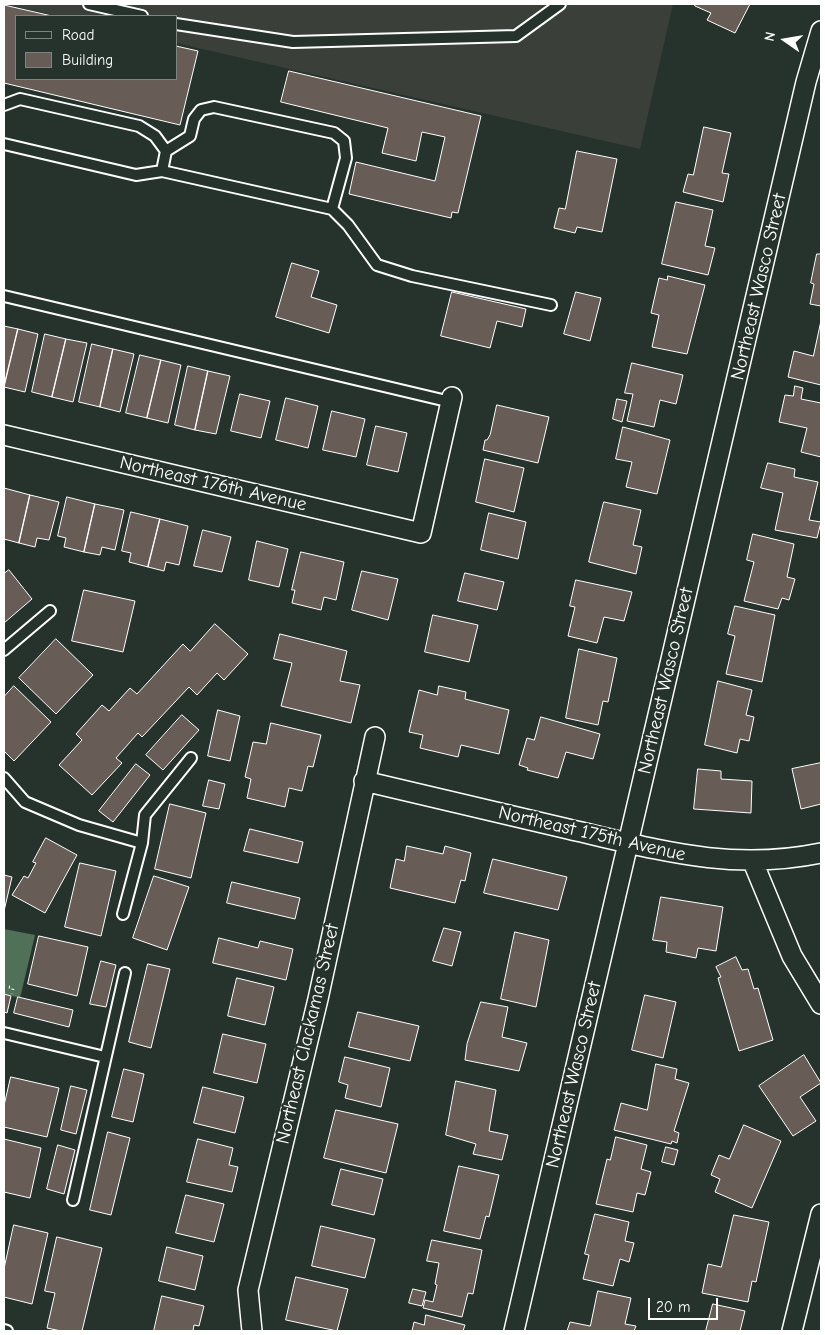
<!DOCTYPE html>
<style>
body{margin:0}
#map{position:relative;width:825px;height:1335px;overflow:hidden;background:#26332d;font-family:"Comic Neue",sans-serif}
canvas{display:block}
.frame{position:absolute;inset:0;border:5px solid #fff;pointer-events:none}
.legend{position:absolute;left:15px;top:15px;width:162px;height:65px;box-sizing:border-box;background:#26332d;border:1px solid #7d8581;margin:0;padding:6px 9px;list-style:none;font-size:15px;color:#fff}
.legend li{display:flex;align-items:center;gap:10px;height:25px}
.legend b{width:25px;border:1px solid #7d8581}
.north{position:absolute;left:760px;top:15px;width:50px;height:50px;-webkit-text-stroke:4px #26332d;paint-order:stroke;rotate:283deg;font-size:14px;font-weight:700;line-height:20px;text-align:center;color:#fff}
.north::after{content:'';display:block;margin:auto;width:18px;height:22px;background:#fff;clip-path:polygon(50% 0,100% 100%,50% 72%,0 100%)}
.scale{position:absolute;left:648px;top:1298px;width:70px;height:22px;box-sizing:border-box;border:2px solid #fff;border-top:0;padding-left:6px;font-size:15px;line-height:18px;white-space:nowrap;color:#fff;-webkit-text-stroke:4px #26332d;paint-order:stroke}
</style>
<div id="map">
<canvas width="825" height="1335"></canvas>
<div class="frame"></div>
<ul class="legend">
<li><b style="height:6px;background:#26332d"></b>Road</li>
<li><b style="height:14px;background:#685c56"></b>Building</li>
</ul>
<div class="north">N</div>
<div class="scale">20 m</div>
</div>
<script>
const context = document.querySelector('canvas').getContext('2d');
context.lineJoin = 'round';
function fill(path, color) {
  context.fillStyle = color;
  context.fill(path, 'evenodd');
}
function stroke(path, color, width, dash) {
  context.strokeStyle = color;
  context.lineWidth = width;
  context.lineCap = dash ? 'butt' : 'round';
  context.setLineDash(dash || []);
  context.stroke(path);
}
function label(font, color, halo, rows, align = 'center') {
  context.font = font + ' "Comic Neue",sans-serif';
  context.lineWidth = 5;
  context.setLineDash([]);
  context.textBaseline = 'middle';
  context.strokeStyle = halo;
  context.fillStyle = color;
  for (const [text, x, y, turn = 0] of rows) {
    context.save();
    context.translate(x, y);
    context.rotate((+turn || 0) * Math.PI / 180);
    context.textAlign = isNaN(turn) ? turn : align;
    if (halo) context.strokeText(text, 0, 0);
    context.fillText(text, 0, 0);
    context.restore();
  }
}
const built = new Path2D(`
 M4,4h669l-33,145 -464,-106v-27h-118z`);
const green = new Path2D(`
 M4,929l31,6 -15,63 -16,-4z`);
const building = new Path2D(`
 M696,4h54l-15,29 -28,-13 4,-7 -16,-7z
 M4,5l48,11h-36v63h160v-33l22,5 -18,74 -176,-42z
 M289,71l192,45 -23,97 -6,-1 -1,6 -102,-24 7,-32 79,19 10,-44 -23,-5 -6,29 -34,-8 6,-25 -107,-26z
 M704,127l27,6 -9,40 7,1 -6,28 -40,-10 5,-18 5,1z
 M577,151l40,8 -15,73 -25,-5 -2,6 -21,-5 5,-20 6,1z
 M676,202l37,8 -8,36 10,2 -7,27 -46,-11z
 M817,254h4v52l-11,-2 4,-20 -3,-1z
 M292,263l27,8 -8,26 26,8 -8,28 -53,-16z
 M668,276l37,9 -18,69 -35,-7 7,-32 -8,-2 8,-35 8,2z
 M452,292l74,17 -4,18 -25,-6 -7,27 -49,-12z
 M576,292l25,6 -11,43 -26,-7z
 M821,321v64l-33,-8 6,-26 19,5z
 M4,326l14,3 -14,58z
 M18,329l20,5 -13,58 -21,-5z
 M45,334l21,5 -14,58 -20,-5z
 M66,339l21,4 -14,59 -21,-5z
 M92,344l21,5 -13,58 -21,-5z
 M113,349l21,5 -14,58 -20,-5z
 M140,355l21,5 -14,58 -21,-5z
 M161,360l20,5 -13,58 -21,-5z
 M632,363l51,12 -7,29 -16,-4 -6,27 -27,-6 6,-27 -8,-1z
 M188,366l20,5 -13,59 -20,-5z
 M208,371l22,5 -14,58 -21,-4z
 M795,386l8,2 -2,11 20,4v54l-20,-5 6,-24 -28,-6 6,-27 8,1z
 M240,394l30,7 -9,37 -30,-7z
 M286,398l32,8 -10,42 -32,-8z
 M617,399l10,2 -5,21 -9,-3z
 M497,405l52,12 -11,46 -55,-13 2,-10h2l3,-5z
 M332,411l33,8 -9,38 -33,-7z
 M376,426l31,7 -9,39 -31,-7z
 M623,427l47,13 -13,54 -31,-7 6,-25 -16,-3z
 M485,459l39,9 -10,44 -38,-10z
 M768,463l27,6 -1,8 24,5 -9,38 12,2 -4,16 -42,-8 8,-37 -22,-5z
 M4,488l26,7 -11,48 -15,-4z
 M30,495l29,7 -10,38 -12,-2 -2,9 -16,-4z
 M67,497l28,7 -11,48 -20,-5 2,-9 -8,-2z
 M604,502l37,8 -8,35 9,2 -6,27 -47,-12z
 M95,504l29,6 -9,40 -13,-3 -2,8 -16,-3z
 M131,512l29,7 -12,48 -19,-5 2,-9 -9,-2z
 M489,513l37,9 -8,37 -37,-9z
 M160,519l28,7 -9,39 -13,-3 -2,9 -16,-4z
 M203,530l28,7 -9,35 -28,-6z
 M753,534l41,10 -7,33 8,2 -6,21 -7,-2 -4,11 -34,-8 10,-39 -7,-2z
 M257,541l31,8 -9,38 -30,-7z
 M301,552l43,10 -8,38 -12,-3 -3,13 -29,-7 3,-13h-3z
 M9,570l23,29 -28,24v-49z
 M362,571l36,8 -10,41 -36,-10z
 M465,573l39,9 -7,28 -39,-9z
 M576,580l56,12 -8,29 -20,-4 -7,26 -29,-7 7,-29 -5,-1z
 M84,590l51,11 -12,51 -51,-11z
 M735,606l40,9 -13,67 -36,-8 9,-38 -7,-2z
 M433,615l45,10 -9,37 -44,-10z
 M215,624l33,30 -24,26 -7,-7 -20,22 -8,-8 -47,50 -4,-4 -22,25 6,5 -30,32 -33,-30 23,-25 -6,-6 26,-29 7,6 21,-23 7,6 46,-50 7,7z
 M280,634l67,17 -7,30 20,4 -9,38 -70,-17 11,-43 -18,-4z
 M56,639l37,36 -37,39 -37,-36z
 M579,649l38,9 -9,44 -5,-1 -5,24 -32,-7z
 M718,681l34,9 -6,25 8,2 -5,24 -9,-2 -3,14 -32,-8z
 M14,686l37,36 -37,39 -10,-10v-54z
 M439,686l27,6 -1,7 44,11 -10,44 -38,-9 -3,12 -38,-9 3,-13 -14,-3 10,-42 18,5z
 M218,710l22,6 -10,45 -22,-5z
 M182,715l17,15 -36,40 -17,-15z
 M541,717l59,17 -7,25 -27,-7 -8,26 -31,-8 1,-2 -9,-3 8,-27 7,2z
 M271,723l50,12 -8,32 -5,-1 -6,25 -13,-3 -4,19 -38,-9 4,-19 -6,-2 8,-35 13,2z
 M821,763v41l-20,5 -9,-40z
 M136,764l14,11 -37,47 -14,-11z
 M698,769l23,2v8l31,2 -1,32 -57,-4z
 M209,780l16,4 -6,25 -16,-3z
 M170,804l36,9 -15,65 -36,-9z
 M250,829l53,13 -5,21 -54,-12z
 M46,838l31,17 -32,58 -33,-18 12,-19 4,2 8,-15 -3,-1z
 M407,846l36,8 2,-8 26,7 -6,28 -4,-1 -6,23 -65,-15 6,-29 8,2z
 M493,859l74,18 -9,33 -74,-17z
 M80,863l36,8 -15,65 -36,-9z
 M4,875l8,2 -8,34z
 M154,876l35,11 -22,63 -34,-12z
 M232,882l68,16 -5,21 -68,-16z
 M661,897l62,10 -7,44 -18,-3 -2,10 -30,-6 1,-10 -14,-2z
 M444,928l17,4 -9,34 -19,-5z
 M515,932l34,8 -13,67 -35,-8z
 M39,936l49,11 -11,49 -49,-12z
 M219,938l39,10 2,-7 33,8 -7,31 -73,-17z
 M736,957l6,13 6,-1 6,20 4,-1 15,52 -34,11 -21,-73 3,-1 -5,-10z
 M101,961l15,4 -10,42 -16,-3z
 M148,964l22,5 -19,79 -22,-6z
 M237,978l37,9 -9,38 -37,-9z
 M4,994l7,2 -4,17 -3,-1z
 M645,995l31,7 -13,56 -31,-8z
 M18,997l55,13 -4,17 -55,-14z
 M481,1002l27,5 -6,30 25,6 -8,28 -54,-11 2,-16z
 M358,1012l61,14 -9,35 -61,-14z
 M223,1034l43,10 -9,39 -43,-10z
 M804,1055l17,28 -21,14 16,24 -23,15 -34,-50z
 M345,1057l45,11 -9,39 -36,-9 3,-13 -9,-3z
 M656,1064l21,5 -2,10 14,4 -15,48 5,2 -2,10 -5,-2 -1,3 -57,-14 7,-27 26,7z
 M124,1069l20,5 -11,48 -21,-5z
 M11,1077l48,11 -12,49 -43,-10v-21z
 M456,1081l40,9 -7,41 19,4 -6,25 -29,-6 3,-10 -30,-9z
 M71,1086l16,4 -11,44 -15,-4z
 M203,1087l41,10 -9,36 -41,-10z
 M336,1110l62,14 -12,49 -62,-15z
 M744,1125l37,16 -29,67 -37,-16 5,-13 -9,-4 8,-20 10,4z
 M108,1132l22,6 -19,77 -21,-5z
 M616,1137l31,8 -6,24 10,3 -6,23 -8,-2 -4,19 -37,-8 11,-45 3,1z
 M4,1139l37,9 -11,50 -26,-6z
 M198,1139l35,9 -4,17 9,2 -6,25 -45,-10z
 M58,1145l17,5 -11,44 -17,-5z
 M666,1147l12,3 -4,15 -12,-3z
 M459,1166l40,9 -10,42 -3,-1 -6,23 -36,-8z
 M341,1169l42,10 -9,36 -42,-10z
 M186,1195l38,9 -10,38 -38,-9z
 M595,1214l34,8 -4,19 9,2 -5,19 -9,-3 -7,27 -30,-7 6,-24 -4,-1z
 M734,1215l35,7 -13,60 -4,-1 -4,21 -46,-9 6,-29 13,3z
 M14,1225l34,8 -16,71 -28,-7v-28z
 M321,1226l54,13 -10,39 -53,-12z
 M57,1237l45,11 -20,83h-21l-14,-3 8,-35 -10,-2z
 M432,1240l50,10 -9,44 -5,-1 -6,24 -39,-9 2,-8 8,2 4,-17 -2,-1 4,-21 -12,-2z
 M167,1247l36,9 -8,34 -36,-9z
 M296,1277l52,12 -11,42 -51,-11z
 M413,1289l13,3 -4,14 -13,-3z
 M598,1291l33,7 -6,26 11,2 -2,5h-67l3,-9 20,4z
 M162,1296l42,10 -5,20 -5,-1 -1,6h-39z
 M713,1304l32,7 -5,20h-34z
 M426,1315l39,10 -2,6h-51l2,-9 10,3z`);
const path = new Path2D(`
 M4,986l9,2 -1,6`);
const lane = new Path2D(`
 M89,4l53,12
 M176,24l117,18 223,-6 44,-32
 M4,105l16,-6 119,27 16,10 11,15 -4,20 -26,4 -132,-31
 M166,151l24,-15 4,-17 7,-9 13,-3 120,26 10,8 2,17 -14,51
 M162,171l170,38 16,16 29,40 35,11 139,29
 M4,296l447,106
 M4,650l46,-39
 M4,778l21,24 54,23 63,18 -19,71
 M142,843l3,-28 46,-57
 M4,1033l101,24
 M73,1200l52,-227
 M4,1330l3,1`);
const street = new Path2D(`
 M4,435l417,98 31,-136
 M364,781c68,16 136,32 204,48 88,20 161,43 253,24
 M753,862l39,94 29,48
 M252,1331l-4,-41 70,-291 57,-262
 M514,1331l292,-1249 15,-51
 M792,1331l29,-117`);
const streetNames = [
 ["Northeast Wasco Street",759,287,-77],
 ["Northeast 176th Avenue",213,484,13],
 ["Northeast Wasco Street",666,681,-77],
 ["Northeast 175th Avenue",592,834,13],
 ["Northeast Clackamas Street",308,1034,-77],
 ["Northeast Wasco Street",574,1075,-77]
];
fill(built, '#3a3f39');
fill(green, '#517058');
fill(building, '#685c56');
stroke(building, '#fff', 1);
stroke(lane, '#fff', 14);
stroke(street, '#fff', 22);
stroke(path, '#fff', 3, [1, 4]);
stroke(lane, '#26332d', 10);
stroke(street, '#26332d', 19);
label('19px', '#fff', '#26332d', streetNames);
</script>
